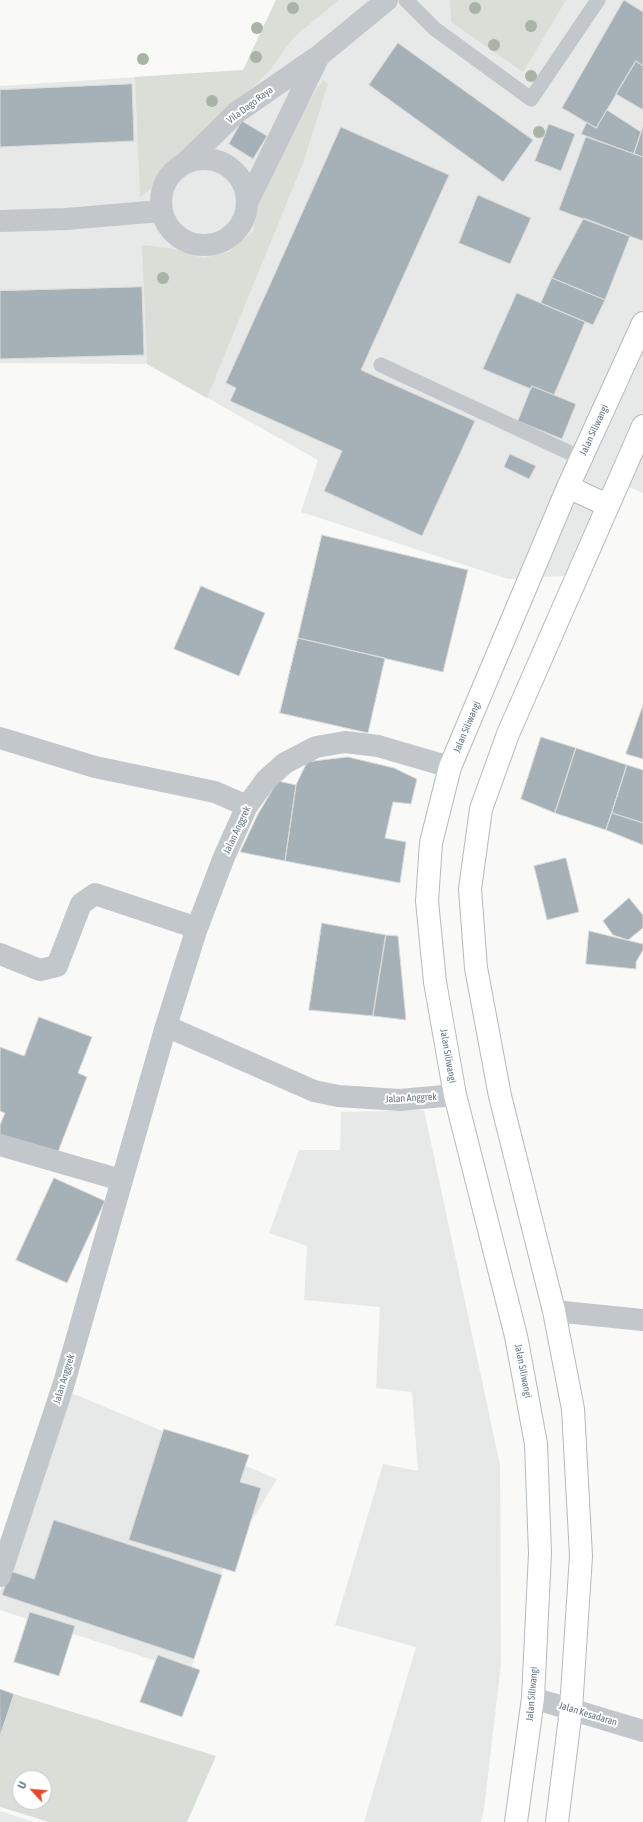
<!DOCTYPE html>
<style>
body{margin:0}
#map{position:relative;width:643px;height:1822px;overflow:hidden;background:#f9f9f7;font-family:"Asap Condensed",sans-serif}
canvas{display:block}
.north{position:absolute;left:12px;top:1770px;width:40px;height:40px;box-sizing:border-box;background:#fff;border:1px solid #c1c9cd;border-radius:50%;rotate:296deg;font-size:11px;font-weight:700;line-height:16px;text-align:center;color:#637783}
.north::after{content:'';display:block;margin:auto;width:14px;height:18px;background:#e84628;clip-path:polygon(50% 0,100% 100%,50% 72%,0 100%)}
</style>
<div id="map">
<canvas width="643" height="1822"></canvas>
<div class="north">U</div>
</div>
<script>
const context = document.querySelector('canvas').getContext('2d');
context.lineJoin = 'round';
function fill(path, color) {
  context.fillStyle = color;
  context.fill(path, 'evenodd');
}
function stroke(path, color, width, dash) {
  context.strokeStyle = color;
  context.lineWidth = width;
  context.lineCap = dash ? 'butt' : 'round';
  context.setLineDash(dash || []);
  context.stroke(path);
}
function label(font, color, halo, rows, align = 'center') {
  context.font = font + ' "Asap Condensed",sans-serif';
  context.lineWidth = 4;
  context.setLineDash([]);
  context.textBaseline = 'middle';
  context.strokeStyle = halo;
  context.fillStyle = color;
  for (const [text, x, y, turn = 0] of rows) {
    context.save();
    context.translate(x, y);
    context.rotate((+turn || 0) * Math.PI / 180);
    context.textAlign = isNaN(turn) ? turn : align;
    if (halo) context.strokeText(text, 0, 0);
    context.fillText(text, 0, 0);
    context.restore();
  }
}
const built = new Path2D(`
 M276,0h367v493l-26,-11 -37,93 -72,4 -207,-67 17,-52 -171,-96 -147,-1v-277l243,-16z
 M424,1110l76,355 1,199 -17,145 -3,13h-117l52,-175 -81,-22 48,-161 35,7 -6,-79 -36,-4 4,-81 -76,-7 3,-54 -38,-13 30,-83h41l1,-38z
 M67,1391l210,88 -54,90 -33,103 -190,-62v-19z
 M0,1811l34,11h-34z`);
const green = new Path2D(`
 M276,0h63l-45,37 -24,33 -70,71 -33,22 -12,23 -15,11 -5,-120 108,-7z
 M450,0h116l-43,72 -72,-50z
 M323,80l5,4 -25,79 -96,235 -60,-34 -5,-119 28,3 33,10 26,-6 24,-21 8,-38 28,-62z
 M14,1694l202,62 -29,66h-138l-49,-15v-71zM20,1778h24v24h-24z`);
const building = new Path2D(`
 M624,0l19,12v54l-7,-5 -40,67 -34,-20z
 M398,43l135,97 -30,42 -134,-97z
 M636,61l7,5v44l-27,-16z
 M132,84l2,57 -134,6v-57z
 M607,110l34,22 -7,22 -53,-20 6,-12 9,6z
 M242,121l25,15 -14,23 -24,-15z
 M549,124l26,10 -14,37 -26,-10z
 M643,126v31l-9,-3z
 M341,127l108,48 -88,195 114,51 -53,115 -98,-45 18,-40 -112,-50 6,-13 -10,-5z
 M586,137l57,20v84l-84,-31z
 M478,195l53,23 -21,46 -51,-21z
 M584,218l46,18 -25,64 -53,-22z
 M552,278l53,22 -12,25 -52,-22z
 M142,287l2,68 -144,4v-68z
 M517,293l68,29 -31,73 -22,-9 -1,3 -48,-20z
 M532,386l44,18 -14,35 -44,-18z
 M510,454l26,12 -7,13 -25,-12z
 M322,535l146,35 -25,102 -145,-34z
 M201,586l64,27 -26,63 -65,-27z
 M298,638l87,20 -17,75 -88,-20z
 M643,705v54l-17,-5z
 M541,737l35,11 -21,65 -34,-14z
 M576,748l51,17 -21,65 -51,-17z
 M348,757l46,11 23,11 -6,25 -18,-2 -8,36 21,4 -6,41 -115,-22 11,-76 11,-23z
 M627,765l16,5v53l-31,-10z
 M278,781l18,4 -11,76 -45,-9 18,-38z
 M612,813l31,10v22l-37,-15z
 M566,858l13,54 -32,8 -13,-54z
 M629,898l14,17v13l-15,12 -15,-5 -10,-14z
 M322,923l64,12 -13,81 -64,-6z
 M589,931l54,13v6l-7,12v7l-50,-5z
 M386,935l12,1 8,84 -33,-4z
 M39,1017l53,20 -14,36 9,4 -31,80 -56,-22v-10l5,-12 -5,-2v-64l24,9z
 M54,1178l51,23 -38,82 -51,-23z
 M164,1429l85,26 -9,27 21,6 -26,84 -106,-32z
 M54,1520l168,55 -28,84 -192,-64 8,-24 24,8z
 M30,1612l45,14 -16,50 -45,-14z
 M158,1655l42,15 -18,47 -42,-15z
 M0,1689l14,5 -14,42z`);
const lane = new Path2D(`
 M406,0l29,29 96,70 67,-99
 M381,365l200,93`);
const street = new Path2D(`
 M161 202a43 43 0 1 1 86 0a43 43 0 1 1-86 0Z
 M186,162l50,-49 84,-58 67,-55
 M248,201l71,-145
 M0,221l66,-2 95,-8
 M0,738l95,29 120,25 32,14
 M0,954l40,16 17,-4 24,-62 14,-10 102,34
 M166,1026l148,65 24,5 62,4 55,-5
 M0,1145l121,35
 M554,1311l89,9
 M0,1576l64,-193 102,-357 31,-98 27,-71 23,-51 19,-26 19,-17 31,-16 29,-5 33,4 72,21
 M533,1698l110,33`);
const primary = new Path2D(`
 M568,487l39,18
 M516,1822l17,-124 7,-145 -4,-109 -20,-108 -61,-241 -20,-113 -8,-81 4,-58 19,-76 118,-280 75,-164
 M557,1822l14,-113 10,-153 -8,-147 -19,-98 -54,-215 -24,-128 -6,-79 11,-80 27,-75 135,-308`);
const trees = [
 [293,8],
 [475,8],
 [531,26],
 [257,28],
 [494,45],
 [256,57],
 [143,59],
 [531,76],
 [212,101],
 [539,132],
 [163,278]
];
const streetNames = [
 ["Vila Dago Raya",250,105,-37],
 ["Jalan Siliwangi",594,430,-65],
 ["Jalan Siliwangi",467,727,-67],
 ["Jalan Anggrek",237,830,-65],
 ["Jalan Siliwangi",448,1056,80],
 ["Jalan Anggrek",411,1098,-3],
 ["Jalan Siliwangi",523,1371,79],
 ["Jalan Anggrek",64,1379,-73],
 ["Jalan Siliwangi",532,1694,-85],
 ["Jalan Kesadaran",588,1714,17]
];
fill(built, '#e7e9e8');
fill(green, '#d9ded6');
fill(building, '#a6b1b7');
stroke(building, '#dbdbd9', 1);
stroke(primary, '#b3babe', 24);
stroke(lane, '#c2c7cb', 15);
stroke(street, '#c2c7cb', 22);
stroke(primary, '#fff', 22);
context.fillStyle = '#a9b3a6';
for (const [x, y] of trees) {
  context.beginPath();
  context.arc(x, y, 6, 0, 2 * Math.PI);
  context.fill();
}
label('10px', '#637783', '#fff', streetNames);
</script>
